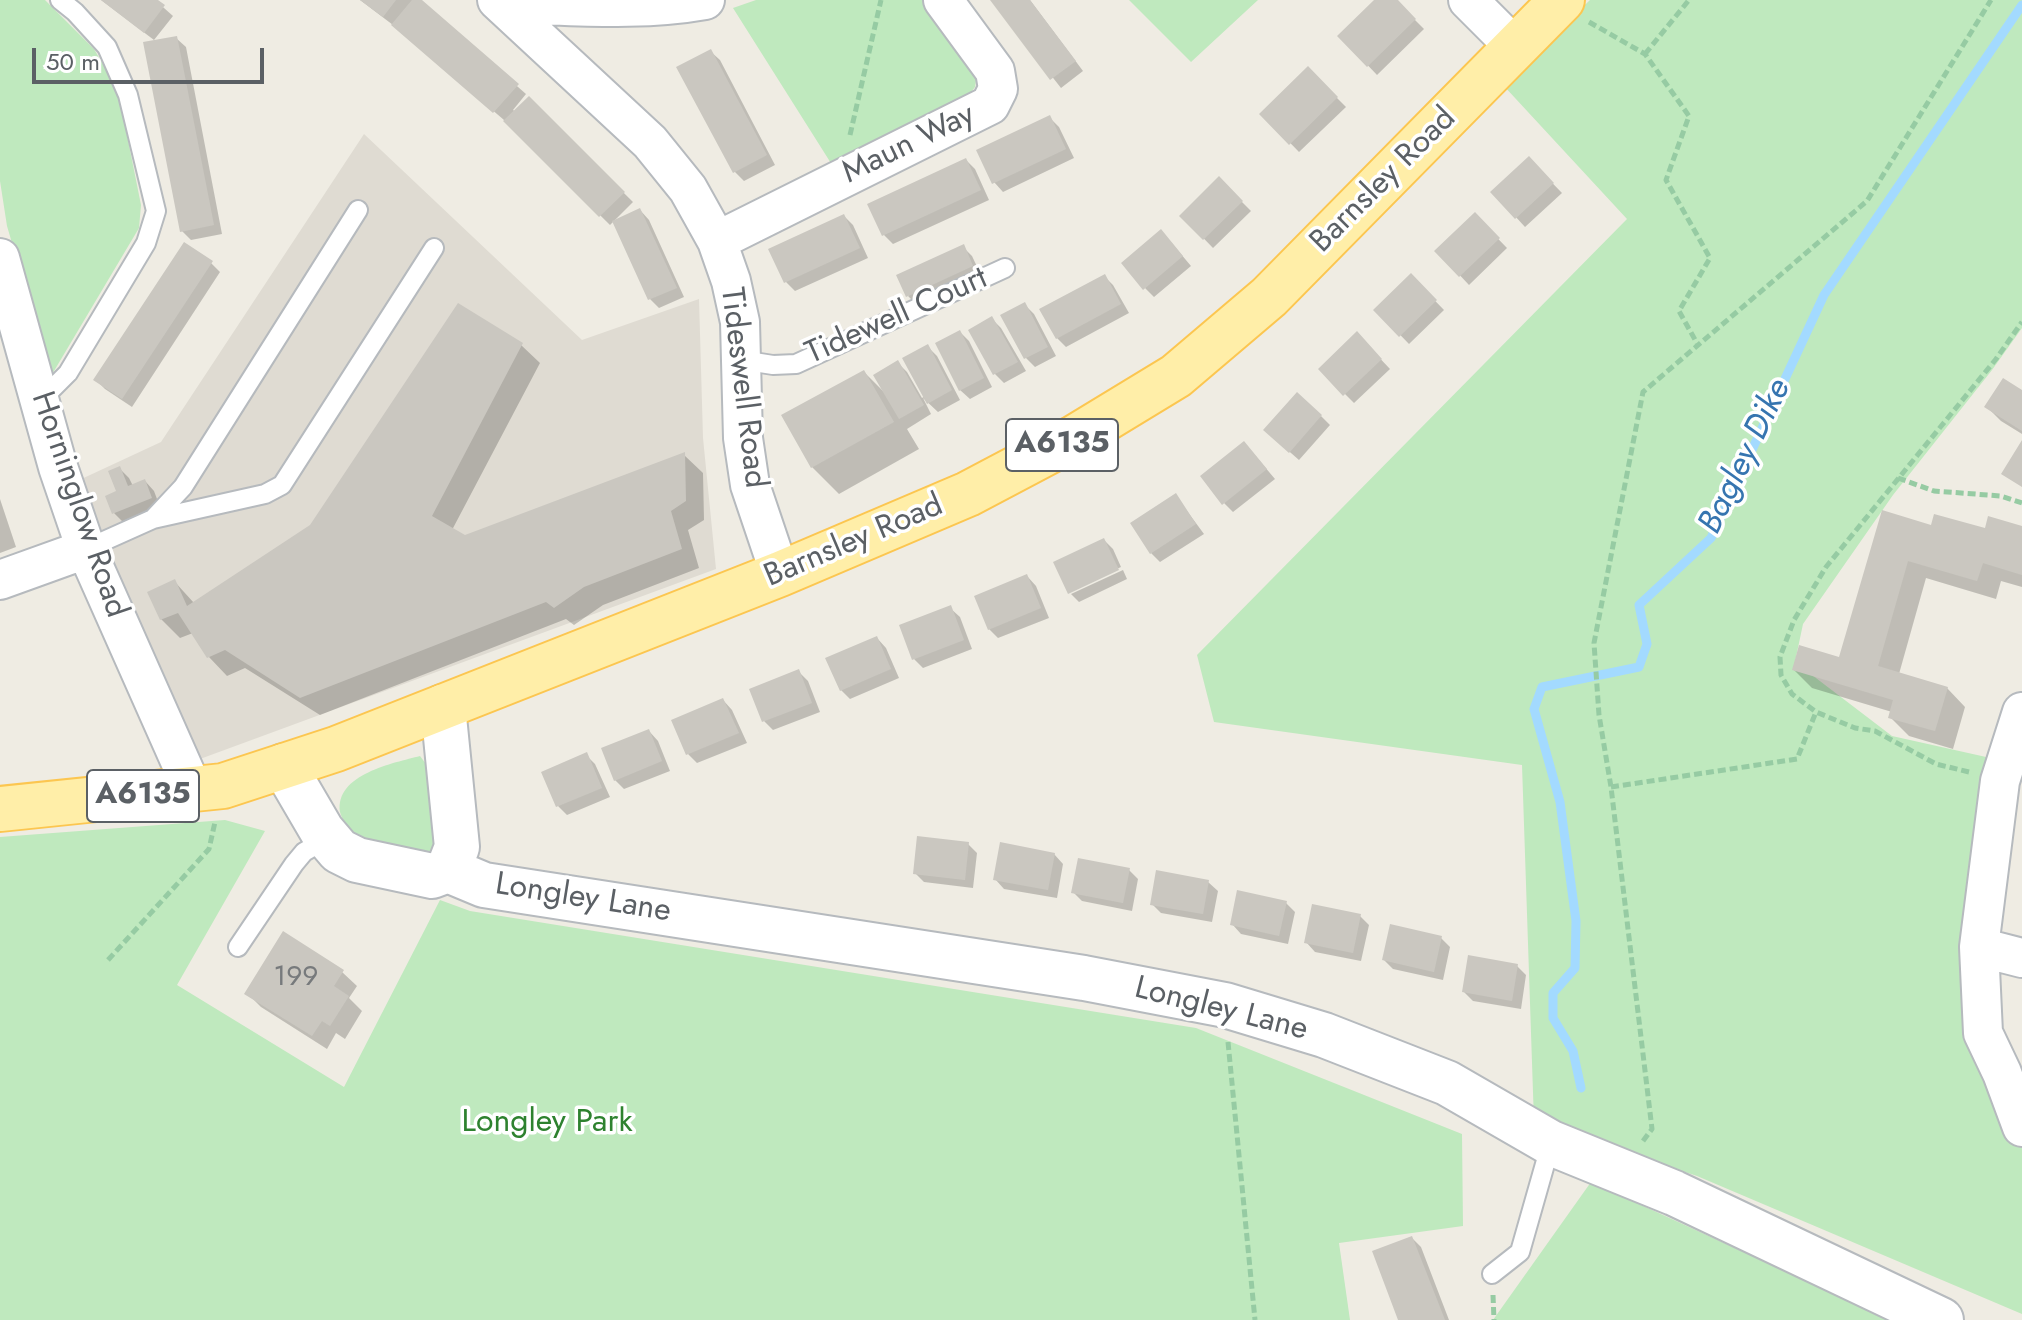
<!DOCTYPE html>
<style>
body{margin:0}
#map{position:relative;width:2022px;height:1320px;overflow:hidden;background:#efece3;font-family:Jost,sans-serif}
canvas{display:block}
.scale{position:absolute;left:32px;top:48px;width:232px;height:36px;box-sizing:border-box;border:4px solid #5b6065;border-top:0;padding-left:10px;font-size:24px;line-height:28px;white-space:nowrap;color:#5b6065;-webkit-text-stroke:6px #fff;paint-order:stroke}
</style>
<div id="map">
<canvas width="2022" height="1320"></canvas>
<div class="scale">50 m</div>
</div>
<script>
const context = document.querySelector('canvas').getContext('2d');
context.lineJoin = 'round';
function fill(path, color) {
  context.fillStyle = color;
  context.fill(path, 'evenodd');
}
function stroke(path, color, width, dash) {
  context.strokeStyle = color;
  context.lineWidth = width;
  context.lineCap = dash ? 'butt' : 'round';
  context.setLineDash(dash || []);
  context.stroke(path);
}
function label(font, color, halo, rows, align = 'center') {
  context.font = font + ' Jost,sans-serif';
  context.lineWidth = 7;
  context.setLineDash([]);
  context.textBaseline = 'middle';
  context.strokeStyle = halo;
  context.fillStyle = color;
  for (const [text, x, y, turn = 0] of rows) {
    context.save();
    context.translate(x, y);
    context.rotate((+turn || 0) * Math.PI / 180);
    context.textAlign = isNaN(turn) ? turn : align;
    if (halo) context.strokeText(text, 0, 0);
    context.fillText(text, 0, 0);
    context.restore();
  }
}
const education = new Path2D(`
 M364,134l218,206 117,-41 4,139 13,131 -516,190 -79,-153 -46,-124 86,-40z`);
const green = new Path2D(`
 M0,0h45l49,49 24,41 23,115 -2,23 -88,148 -44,-150 -7,-45z
 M756,0h172l50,68 -3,19 -16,21 -125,60 -101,-160z
 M1129,0h129l-67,62z
 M1590,0h432v328l-30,42 -99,125 -90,129 -8,38 97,74 112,25 -22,168 40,207v178l-325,-138 -163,-54 -12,-357 -308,-43 -17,-67 430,-436 -124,-134z
 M420,756l12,16 7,79 -10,4 -72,-17c-6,-8 -15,-17 -17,-26 -5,-38 54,-49 80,-56z
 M225,820l40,11 -88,154 167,102 96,-187 30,11 726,117 266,106 1,92 -124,17 11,77h-1350v-483z
 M1591,1182l301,138h-399z`);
const shadow = new Path2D(`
 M101,0h54l18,16 -19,24z
 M360,0h59l107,94 -13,16 3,2 13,-13 104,103 -23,23 -106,-105 -111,-95z
 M992,0h38l53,71 -22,17z
 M1377,0h18l29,29 -47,46 -37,-39z
 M176,38l10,9 36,187 -31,6 -9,-9z
 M710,51l10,9 55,105 -31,16 -9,-9z
 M1308,69l38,38 -47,45 -37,-38z
 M1050,118l9,9 15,31 -71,34 -9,-10z
 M1529,159l33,34 -37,34 -32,-35z
 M966,160l9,9 14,31 -96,44 -9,-9 -14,-30z
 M1219,179l32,32 -38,37 -31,-32z
 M640,210l9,10 35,77 -25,11 -9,-9 -35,-77z
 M1475,215l32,33 -38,37 -32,-34z
 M844,216l9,9 15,33 -73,33 -9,-9 -15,-32z
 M1170,241l21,25 -37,31 -9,-9z
 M963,247l9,9 9,19 -64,30 -9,-9z
 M211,263l9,9 -88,135 -27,-18 -9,-9z
 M1104,276l9,9 16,28 -63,34 -9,-9z
 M1411,276l33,34 -35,34 -33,-34z
 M1024,304l10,10 22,42 -21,11 -9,-9z
 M992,319l9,9 25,43 -22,12 -9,-9 -24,-43z
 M960,332l9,9 23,46 -22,12 -10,-9z
 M1357,334l33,35 -36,34 -34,-34z
 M521,345l19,18 -88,167 13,7 219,-82 19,18 1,47 -16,10 11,38 -96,37 -29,20 -8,-6 -246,96 -75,-47 -18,8 -18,-19 -16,-24 -13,5 -19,-19 13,-38 20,22 117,-77z
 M928,347l9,9 23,44 -22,12 -15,-14 8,16 -24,15 12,20 -80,45 -27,-27 52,-95 19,19 15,-28 9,9 15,26 3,-2z
 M2022,392v42l-21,-13 -14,-14z
 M1321,416l9,9 -31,35 -24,-21z
 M1253,453l22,26 -42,33 -9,-9z
 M120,469l9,9 4,8 12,-5 9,10 6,16 -37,15 -9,-9 5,-21z
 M1176,496l28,38 -44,28 -9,-9z
 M0,499l16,48 -16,6z
 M1883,512l49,15 54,4 36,-3v59l-21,-6 -5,18 -70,-21 -27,96 48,14 18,19 -12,42 -44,-13 -19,-19 2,-5 -80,-24 -18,-18 47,-11z
 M1104,540l9,9 8,18 -51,23v3l-14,-30z
 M1123,570l4,9 -48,23 -8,-8z
 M1027,576l9,10 13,32 -51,20 -9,-9z
 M950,608l10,9 12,32 -49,19 -9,-9z
 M877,638l9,10 13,30 -49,21 -9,-9z
 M799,672l9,9 12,31 -47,18 -9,-9z
 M723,700l9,10 15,33 -50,20 -9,-9z
 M649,731l9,10 12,30 -46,18 -9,-9z
 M586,755l9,9 15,33 -43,18 -9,-9 -14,-33z
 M968,844l9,9 -4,35 -49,-6 -9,-9z
 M1054,854l9,10 -6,34 -53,-9 -9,-10z
 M1129,870l9,9 -6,32 -50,-10 -9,-9z
 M1208,882l10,9 -6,31 -51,-9 -9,-9z
 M1286,903l9,9 -7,32 -47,-10 -9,-10z
 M1360,916l9,9 -8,36 -46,-9 -9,-10z
 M1441,938l9,9 -7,33 -50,-11 -9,-9z
 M1517,966l9,9 -5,34 -48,-8 -9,-9z
 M342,972l15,14 -8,12 13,13 -17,28 -9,-6 -9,16 -66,-42 -14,-14z
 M1412,1238l9,9 28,73h-49z`);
const stream = new Path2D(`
 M1581,1088l-8,-37 -20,-33v-25l22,-25 1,-47 -16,-119 -26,-93 8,-22 97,-20 8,-23 -8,-39 72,-67 113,-243 198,-290`);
const building = new Path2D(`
 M101,0h57l7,5 -21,28z
 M360,0h36l-13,17z
 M412,0h10l97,84 -26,29 -102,-88z
 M990,0h40l46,61 -26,19z
 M1374,0h24l18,19 -49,48 -30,-31z
 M177,36l37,189 -34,7 -37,-190z
 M711,49l56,106 -34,18 -57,-106z
 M1308,66l30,31 -49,48 -30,-31z
 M529,96l96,96 -26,25 -96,-96z
 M1050,115l16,34 -74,35 -16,-34z
 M1529,156l25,27 -39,36 -25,-27z
 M966,158l15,32 -99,46 -15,-32z
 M1219,176l24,25 -40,39 -24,-24z
 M640,208l37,80 -29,12 -36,-79z
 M1475,212l25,26 -41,39 -25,-26z
 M844,214l16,34 -76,35 -16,-34z
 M1161,229l22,27 -40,34 -22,-27z
 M184,242l29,19 -91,138 -29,-19z
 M964,244l9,22 -67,31 -10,-22z
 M1411,273l26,27 -38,37 -26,-27z
 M1105,274l16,30 -65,35 -17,-30z
 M1025,302l23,45 -24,12 -24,-44z
 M458,303l65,40 -91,173 33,19 220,-83 1,49 -15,10 11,38 -98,38 -30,21 -8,-6 -246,96 -75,-48 -18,8 -29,-45 -18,7 -13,-28 28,-13 12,27 123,-81z
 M992,316l26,46 -25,13 -25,-45z
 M960,330l24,48 -25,13 -24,-48z
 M1357,331l25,28 -39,37 -25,-27z
 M928,344l24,46 -25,14 -25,-46z
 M898,360l26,45 -25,14 -26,-44z
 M864,370l30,52 -83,46 -30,-53z
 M2003,378l19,12v41l-38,-24z
 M1297,392l25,23 -33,38 -26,-23z
 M2022,440v47l-21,-13z
 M1244,441l23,28 -45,36 -22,-29z
 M120,466l8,20 17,-7 7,19 -40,16 -7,-18 11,-5 -8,-20z
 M1176,493l20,31 -46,30 -20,-31z
 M1882,510l49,15 3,-11 51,14 3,-12 34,10v49l-39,-12 -6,18 -69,-20 -30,105 70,21 -13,44 -47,-13 5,-18 -101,-30 7,-25 40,12z
 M1104,538l15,32 -51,24 -15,-32z
 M1027,574l14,34 -53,22 -14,-34z
 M951,605l13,35 -52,20 -13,-35z
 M877,636l14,33 -51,22 -15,-33z
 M799,669l13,34 -50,19 -13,-33z
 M723,698l16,35 -53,22 -15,-35z
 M649,729l13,32 -48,20 -13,-33z
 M587,752l15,36 -46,19 -15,-35z
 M917,836l52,6 -4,38 -52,-6z
 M1000,842l55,11 -7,37 -55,-10z
 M1078,858l52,10 -7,35 -52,-10z
 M1156,870l53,10 -6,34 -53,-9z
 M1237,890l50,11 -8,35 -49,-11z
 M1312,904l49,10 -8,39 -49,-10z
 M1390,924l52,12 -8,36 -52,-12z
 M283,931l61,39 -10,16 15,10 -19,30 -8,-5 -10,15 -68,-42z
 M1468,955l50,9 -6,37 -50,-9z
 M1412,1236l33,84h-47l-26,-69z`);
const path = new Path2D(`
 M1589,22l56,32 44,62 -23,64 44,78 -31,53 19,34
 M1645,54l44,-54
 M850,135l31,-135
 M1898,478l36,13 67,5 21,7
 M1969,772l-33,-8 -61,-33 -20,-3 -39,-16 -24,-18 -11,-19 -1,-18 14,-37 32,-53 170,-208 26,-37
 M1611,787l186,-28 19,-47
 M108,960l101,-111 6,-27
 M1228,1042l27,278
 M1643,1141l9,-12 -41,-342 -12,-72 -5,-72 49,-251 224,-191 124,-201
 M1493,1295l1,25`);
const service = new Path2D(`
 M741,360l32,5 23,-1 209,-96
 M39,396l15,-9 14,-14 78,-130 10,-32 -28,-116 -21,-48 -32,-35 -15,-12
 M153,519l30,-32 175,-277
 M86,549l67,-30 112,-25 17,-9 152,-237
 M238,947l56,-83 10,-12 24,-14
 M1492,1274l28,-22 31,-109`);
const minor = new Path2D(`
 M497,0l153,142 38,47 29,52 14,40 9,41 3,116 7,47 30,89
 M1468,0l48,48
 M502,4c67,1 136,8 203,-4
 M717,241l273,-136 8,-16 -3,-18 -52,-71
 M0,258l58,209 28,82 107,241
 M0,580l86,-31
 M2022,712l-22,69 -21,166 4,86 19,40 20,54
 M1979,947l43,11`);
const tertiary = new Path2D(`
 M443,707l14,140 -9,23
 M284,766l38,65 17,20 18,9 75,16 16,-6 36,15 600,93 141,27 99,30 123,48 104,60 123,50 267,127`);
const primary = new Path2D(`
 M0,809l223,-23 113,-37 444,-175 188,-80 106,-56 102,-62 93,-79 293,-297`);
const numberNames = [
 ["199",296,978]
];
const shields = [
 [1062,445,112],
 [143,796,112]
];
const shieldNames = [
 ["A6135",1062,445],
 ["A6135",143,796]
];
const streetNames = [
 ["Maun Way",909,145,-26],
 ["Barnsley Road",1384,181,-45],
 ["Tidewell Court",897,317,-24],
 ["Tideswell Road",742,388,83],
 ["Horninglow Road",78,505,71],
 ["Barnsley Road",854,542,-23],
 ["Longley Lane",583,899,9],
 ["Longley Lane",1221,1010,14]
];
const parkNames = [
 ["Longley Park",547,1123]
];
const waterNames = [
 ["Bagley Dike",1746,457,-64]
];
fill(education, '#dfdbd2');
fill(green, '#bfe9be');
fill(shadow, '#0003');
stroke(stream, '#a3daff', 9);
fill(building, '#cac7c0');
stroke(service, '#b6babe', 22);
stroke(minor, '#b6babe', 42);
stroke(tertiary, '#b6babe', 48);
stroke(primary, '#fcc650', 48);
stroke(path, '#96cba3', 5, [8, 4]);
stroke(service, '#fff', 18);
stroke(minor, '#fff', 38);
stroke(tertiary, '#fff', 44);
stroke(primary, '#ffeea8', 44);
label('28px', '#777a7c', null, numberNames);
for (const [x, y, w] of shields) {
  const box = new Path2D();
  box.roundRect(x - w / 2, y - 26, w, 52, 6);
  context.fillStyle = '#fff';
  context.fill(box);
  stroke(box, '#5b6065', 2);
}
label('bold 30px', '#5b6065', null, shieldNames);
label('32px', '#5b6065', '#fff', streetNames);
label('32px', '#2e822f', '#fff', parkNames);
label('italic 34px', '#3675b0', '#fff', waterNames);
</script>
